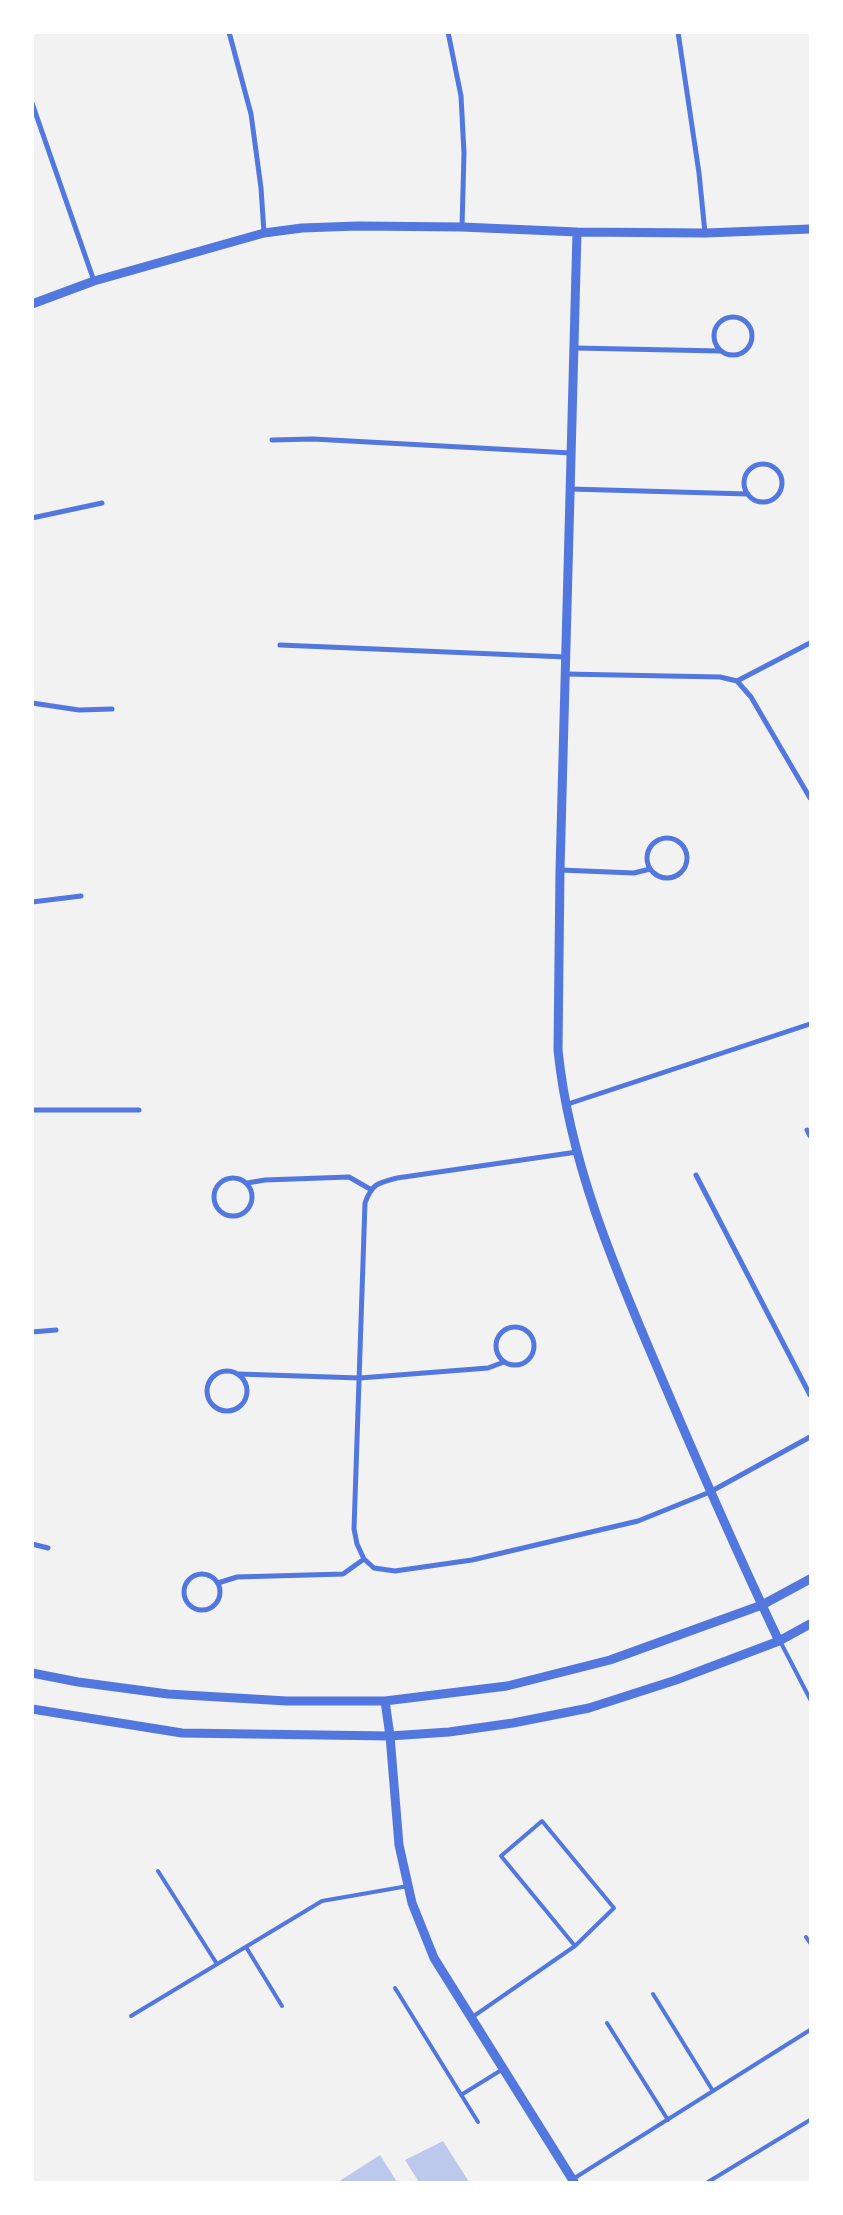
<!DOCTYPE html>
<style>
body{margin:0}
#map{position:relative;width:843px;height:2215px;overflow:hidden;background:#f2f2f2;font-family:"Libre Baskerville",serif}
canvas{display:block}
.frame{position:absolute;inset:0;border:34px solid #fff;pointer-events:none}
</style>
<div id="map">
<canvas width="843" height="2215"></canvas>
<div class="frame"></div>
</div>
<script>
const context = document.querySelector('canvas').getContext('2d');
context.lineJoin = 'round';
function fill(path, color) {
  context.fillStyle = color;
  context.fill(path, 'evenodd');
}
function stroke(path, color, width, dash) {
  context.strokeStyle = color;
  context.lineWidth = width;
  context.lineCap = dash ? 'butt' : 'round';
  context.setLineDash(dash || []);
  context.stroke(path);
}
const building = new Path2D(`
 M443,2141l26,41h-50l-14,-22z
 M380,2155l17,27h-59z`);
const service = new Path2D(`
 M780,1641l30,58
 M158,1871l59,93
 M806,1937l4,6
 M246,1947l36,59
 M395,1988l83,134
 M653,1994l60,97
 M131,2016l191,-115 86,-15
 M471,2018l104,-72 39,-38 -72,-87 -41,35 74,90
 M607,2023l61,97
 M461,2095l42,-26
 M573,2179l237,-149
 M708,2182l102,-62`);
const minor = new Path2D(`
 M229,32l22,82 10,74 3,45
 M448,32l13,64 3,57 -2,74
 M678,32l21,141 6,60
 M32,103l62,178
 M714 336a19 19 0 1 1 38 0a19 19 0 1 1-38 0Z
 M575,348l145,3
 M272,440l41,-1 258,14
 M744 483a19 19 0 1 1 38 0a19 19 0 1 1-38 0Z
 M570,489l178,5
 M32,518l70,-15
 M280,645l286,12
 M565,674l155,3 17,4 14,16 59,101
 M737,681l73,-38
 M32,703l47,7 33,-1
 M647 858a20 20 0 1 1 40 0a20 20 0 1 1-40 0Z
 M560,870l74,3 16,-4
 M32,902l49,-6
 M565,1105l245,-81
 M32,1110h107
 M807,1130l3,6
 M577,1152l-180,26c-20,5 -25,6 -32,25l-11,326 3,15 7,15 10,9 21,3 77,-11 166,-39 72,-29 100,-55
 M696,1175l114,220
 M214 1197a19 19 0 1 1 38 0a19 19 0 1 1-38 0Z
 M247,1183l18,-3 84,-3 21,12
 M496 1346a19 19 0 1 1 38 0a19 19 0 1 1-38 0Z
 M32,1332l24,-2
 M207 1391a20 20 0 1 1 40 0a20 20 0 1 1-40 0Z
 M238,1374l122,4 128,-10 16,-6
 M32,1544l16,4
 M184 1592a18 18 0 1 1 36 0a18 18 0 1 1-36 0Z
 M218,1583l19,-6 106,-3 21,-15`);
const tertiary = new Path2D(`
 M577,232l-17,638 -2,180c11,110 56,217 99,317 39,92 79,184 122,274
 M32,304l62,-23 170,-48 38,-5 56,-2 104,1 115,5 128,1 105,-4
 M32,1673l46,9 90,12 119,7h98l122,-15 103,-26 152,-55 48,-26
 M385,1701l5,35 9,109 13,58 22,55 140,224
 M32,1709l150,24 208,3 59,-4 64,-9 76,-15 87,-28 103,-39 31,-17`);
fill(building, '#bdc9ec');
stroke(service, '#5277de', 4);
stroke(minor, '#5277de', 5);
stroke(tertiary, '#5277de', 9);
</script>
